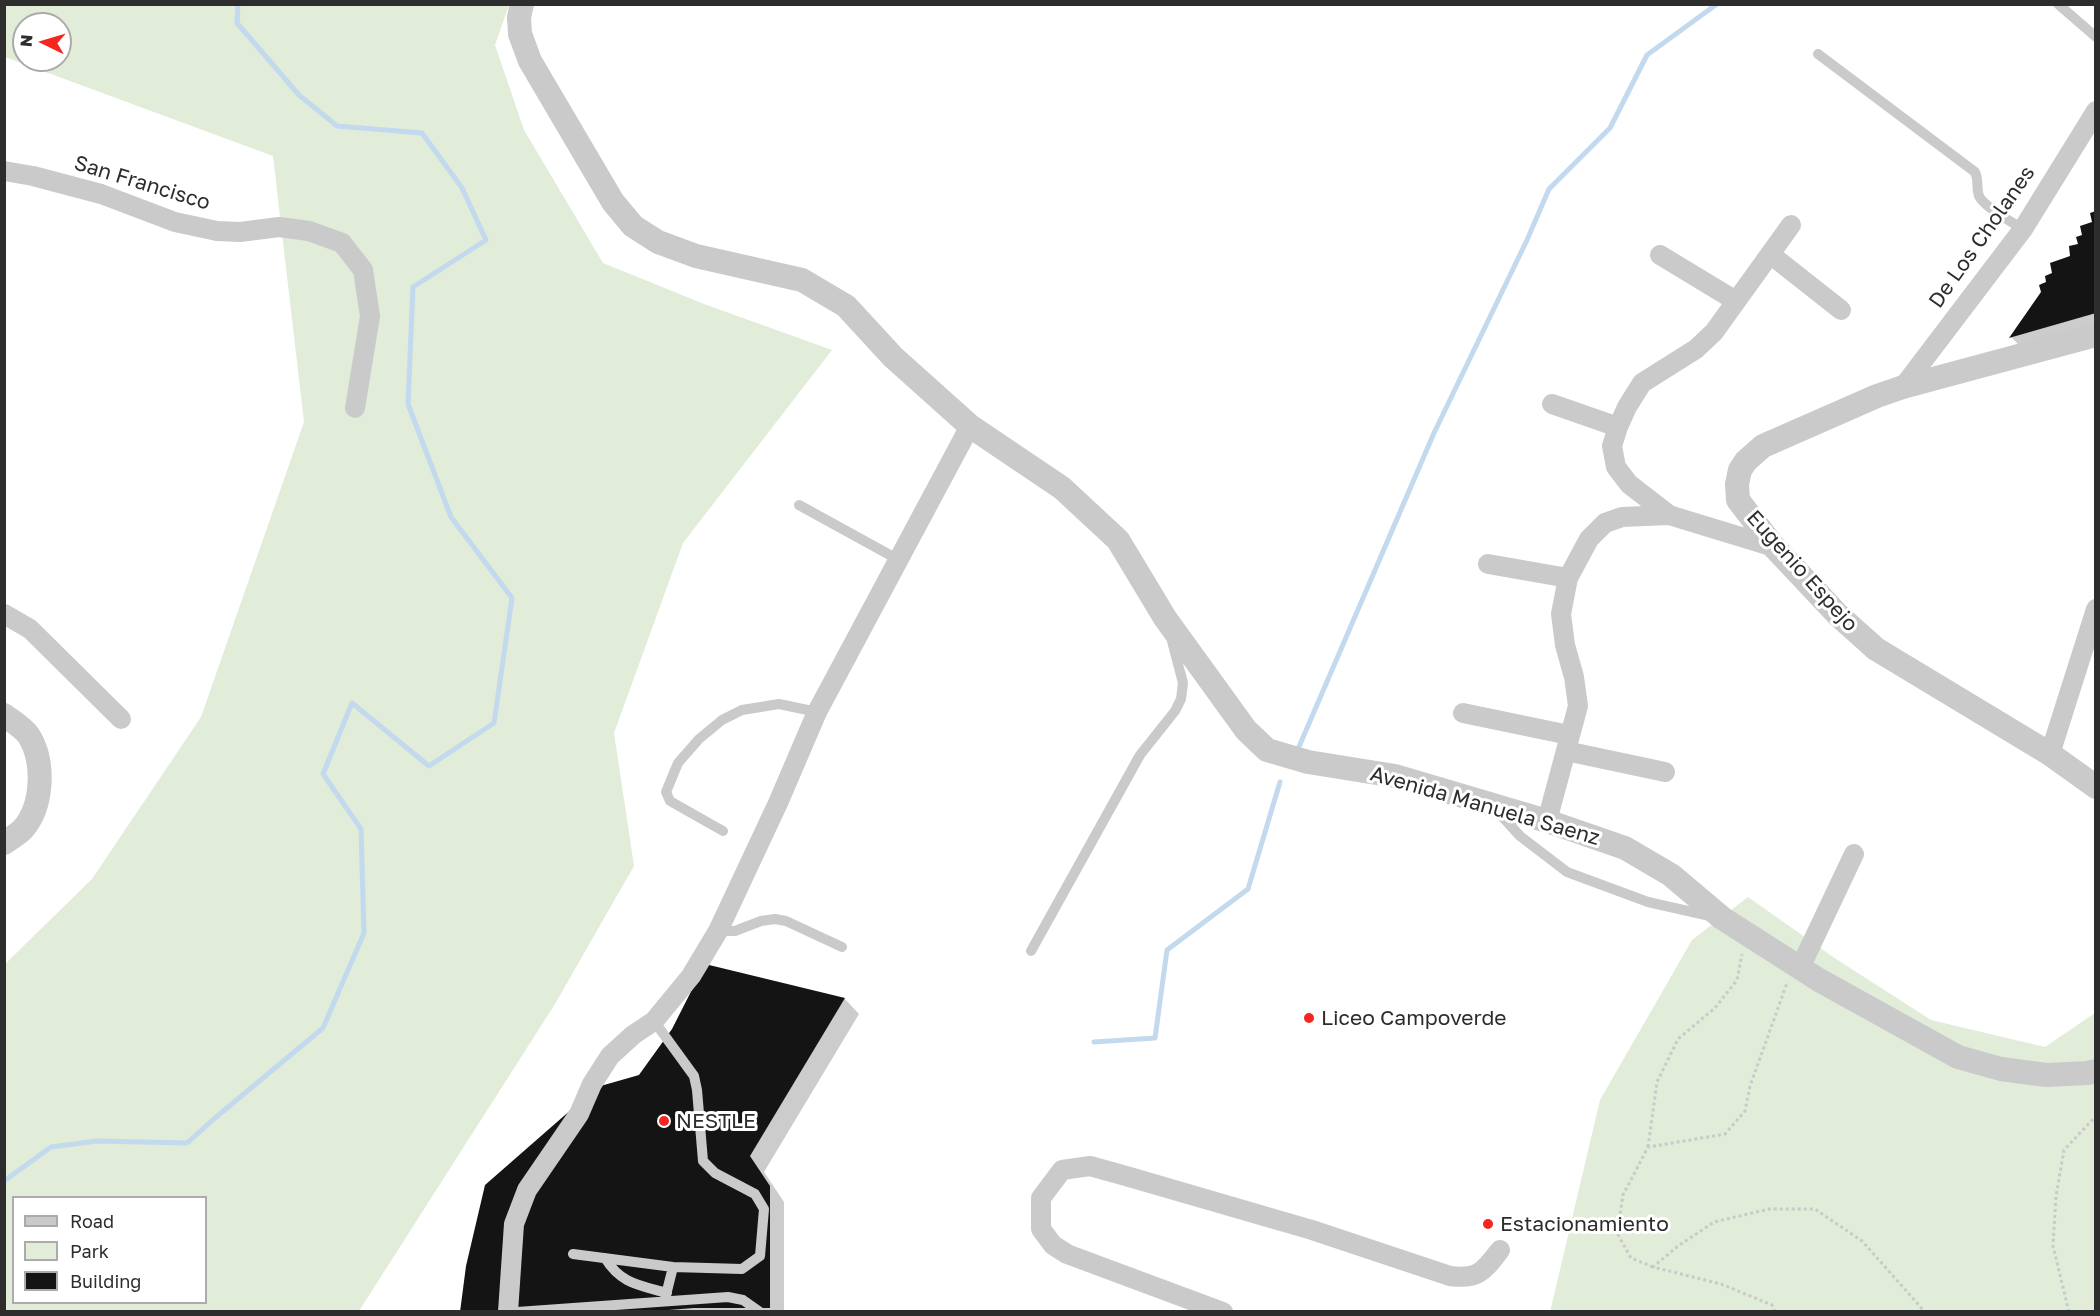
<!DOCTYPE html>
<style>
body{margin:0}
#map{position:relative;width:2100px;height:1316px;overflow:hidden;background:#fff;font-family:"Golos Text",sans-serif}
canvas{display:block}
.frame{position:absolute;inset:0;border:6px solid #2d2d2d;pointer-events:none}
.legend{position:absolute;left:12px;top:1196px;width:195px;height:108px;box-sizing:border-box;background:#fff;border:2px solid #ababab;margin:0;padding:8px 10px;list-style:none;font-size:18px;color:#2d2d2d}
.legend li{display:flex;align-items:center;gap:12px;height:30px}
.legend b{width:30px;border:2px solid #ababab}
.north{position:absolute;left:12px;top:12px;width:60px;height:60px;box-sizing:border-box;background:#fff;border:2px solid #ababab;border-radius:50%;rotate:275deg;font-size:16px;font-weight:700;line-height:24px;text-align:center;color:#2d2d2d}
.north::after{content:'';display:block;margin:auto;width:21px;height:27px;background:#f5251f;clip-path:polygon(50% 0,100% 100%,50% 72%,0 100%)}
</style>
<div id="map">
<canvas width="2100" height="1316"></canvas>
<div class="frame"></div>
<ul class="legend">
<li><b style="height:8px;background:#cacaca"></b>Road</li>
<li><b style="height:16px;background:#e1ecd9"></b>Park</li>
<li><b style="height:16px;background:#141414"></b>Building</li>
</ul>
<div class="north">N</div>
</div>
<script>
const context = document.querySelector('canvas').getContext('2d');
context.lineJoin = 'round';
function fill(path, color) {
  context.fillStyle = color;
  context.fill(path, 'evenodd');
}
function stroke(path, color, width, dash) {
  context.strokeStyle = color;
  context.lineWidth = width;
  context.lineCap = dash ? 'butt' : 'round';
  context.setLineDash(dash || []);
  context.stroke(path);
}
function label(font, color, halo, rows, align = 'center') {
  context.font = font + ' "Golos Text",sans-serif';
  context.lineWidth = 6;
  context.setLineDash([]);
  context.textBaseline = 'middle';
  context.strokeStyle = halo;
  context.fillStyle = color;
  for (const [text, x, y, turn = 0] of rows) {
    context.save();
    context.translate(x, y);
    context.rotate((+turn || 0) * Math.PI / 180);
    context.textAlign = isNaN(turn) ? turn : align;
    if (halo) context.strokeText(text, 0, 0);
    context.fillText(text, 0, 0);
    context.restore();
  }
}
const green = new Path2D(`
 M5,5h504l-14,40 29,85 79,133 101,41 128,46 -149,193 -69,190 20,133 -79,138 -196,307 -354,1v-348l87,-85 109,-162 103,-295 -31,-266 -268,-99zM24,24h36v36h-36zM14,1198h192v104h-192z
 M1748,897l88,62 95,61 114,27 50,-34v298l-545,1 50,-212 92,-160z`);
const shadow = new Path2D(`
 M2096,213v119l-70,20 -15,-15 43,-63 18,-17 22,-34z
 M706,966l139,33 14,15 -95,158 20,30v110h-322l211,-283z`);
const stream = new Path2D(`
 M1298,749l136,-316 93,-193 22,-51 61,-61 37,-73 70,-51
 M1094,1042l61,-4 12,-88 81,-61 32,-107
 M4,1181l47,-34 46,-6 90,2 28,-25 108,-90 41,-95 -3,-104 -38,-55 29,-71 77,63 65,-43 18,-125 -61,-81 -43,-113 5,-117 73,-47 -24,-52 -40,-55 -85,-7 -38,-31 -62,-72 1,-19`);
const building = new Path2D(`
 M2096,211v102l-87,25 32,-46 -2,-7 7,-3 -1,-6 7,-3 -2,-10 20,-7 -1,-10 9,-2 -2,-7 6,-2 -2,-9 12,-4 -2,-9z
 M705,964l140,34 -95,158 20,30v122h-76l-51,4h-183l6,-46 19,-81 112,-98 42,-12 33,-46z`);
const path = new Path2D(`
 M1648,1147l9,-65 21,-43 37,-31 22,-28 5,-26
 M1653,1267l-22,-9 -14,-25 6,-38 25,-48 77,-13 20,-23 5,-25 37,-103
 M1775,1312l-3,-7 -51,-21 -68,-17 25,-21 36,-24 55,-13h46l47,32 63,71
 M2069,1312l-16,-66 3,-50 8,-46 32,-34`);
const service = new Path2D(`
 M2058,4l38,33
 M1818,54l157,118c4,8 1,16 4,24 5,11 33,26 44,33
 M799,505l100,55
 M1498,812l22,24 47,36 81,30 62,14
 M723,831l-53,-30 -4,-9 12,-29 21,-24 23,-19 20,-10 37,-6 38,8
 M718,931h17l26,-10 14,-2 11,2 56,26
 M1031,951l109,-196 35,-44 6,-12 2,-16 -11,-42
 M573,1254l100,13 69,2 18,-13 4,-47 -9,-15 -40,-21 -12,-12 -6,-71 -3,-14 -40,-55
 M605,1258c16,26 34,27 62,35
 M665,1299l8,-32
 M517,1312l211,-15 15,3 17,12`);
const minor = new Path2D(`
 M4,171l29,5 68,18 74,28 42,9 23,1 39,-5 30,4 33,12 21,27 7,46 -15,92
 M1770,254l71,56
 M1660,255l76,46
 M1903,387l120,-158 73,-118
 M1552,404l66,23
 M1669,515l-40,-31 -13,-17 -4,-21 6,-19 9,-20 15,-24 54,-34 18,-17 77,-107
 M1488,564l80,14
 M4,614l26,15 91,90
 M1463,713l106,22
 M1566,751l99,21
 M2050,754l46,-145
 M1547,821l31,-115 -4,-29 -9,-32 -4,-31 7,-36 21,-39 16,-16 17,-6 47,-2 105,32
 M1800,968l54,-114
 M508,1312l6,-88 13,-34 52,-76 13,-30 18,-28 23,-21 21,-14 37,-45 27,-45 60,-128 39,-91 153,-286
 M1223,1312l-156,-58 -14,-9 -12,-16v-31l21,-28 28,-4 36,10 186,54 138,46c28,4 34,-5 50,-26`);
const tertiary = new Path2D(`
 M522,4l-3,13 1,17 10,27 83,141 20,24 25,16 38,14 106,24 44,26 47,51 77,69 92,62 56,52 47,78 81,112 21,20 41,12 87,14 152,45 78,27 46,27 51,43 97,62 139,77 43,12 45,6 41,-2 9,-2
 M2096,335l-193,52 -26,9 -114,50 -17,15 -6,9 -3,14 1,16 36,47 64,68 38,34 174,105 46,33
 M4,715c8,6 20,13 25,21 16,26 14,70 -6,93 -5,5 -13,10 -19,14`);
const markers = [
 [1309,1018,6,"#f5251f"],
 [664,1121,6,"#f5251f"],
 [1488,1224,6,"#f5251f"]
];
const streetNames = [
 ["San Francisco",142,183,17],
 ["De Los Cholanes",1982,237,-55],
 ["Eugenio Espejo",1802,571,48],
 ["Avenida Manuela Saenz",1485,806,16]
];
const poiNames = [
 ["Liceo Campoverde",1321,1018],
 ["NESTLE",676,1121],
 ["Estacionamiento",1500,1224]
];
fill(green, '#e1ecd9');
fill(shadow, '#0003');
stroke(stream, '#c3d9ee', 5);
fill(building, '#141414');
stroke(path, '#cacaca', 3, [3, 3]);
stroke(service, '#cacaca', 10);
stroke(minor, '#cacaca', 20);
stroke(tertiary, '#cacaca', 24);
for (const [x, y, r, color] of markers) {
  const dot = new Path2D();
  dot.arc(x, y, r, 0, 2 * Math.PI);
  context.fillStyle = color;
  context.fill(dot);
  stroke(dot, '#fff', 2);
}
label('21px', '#2d2d2d', '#fff', streetNames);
label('21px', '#2d2d2d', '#fff', poiNames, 'left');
</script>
